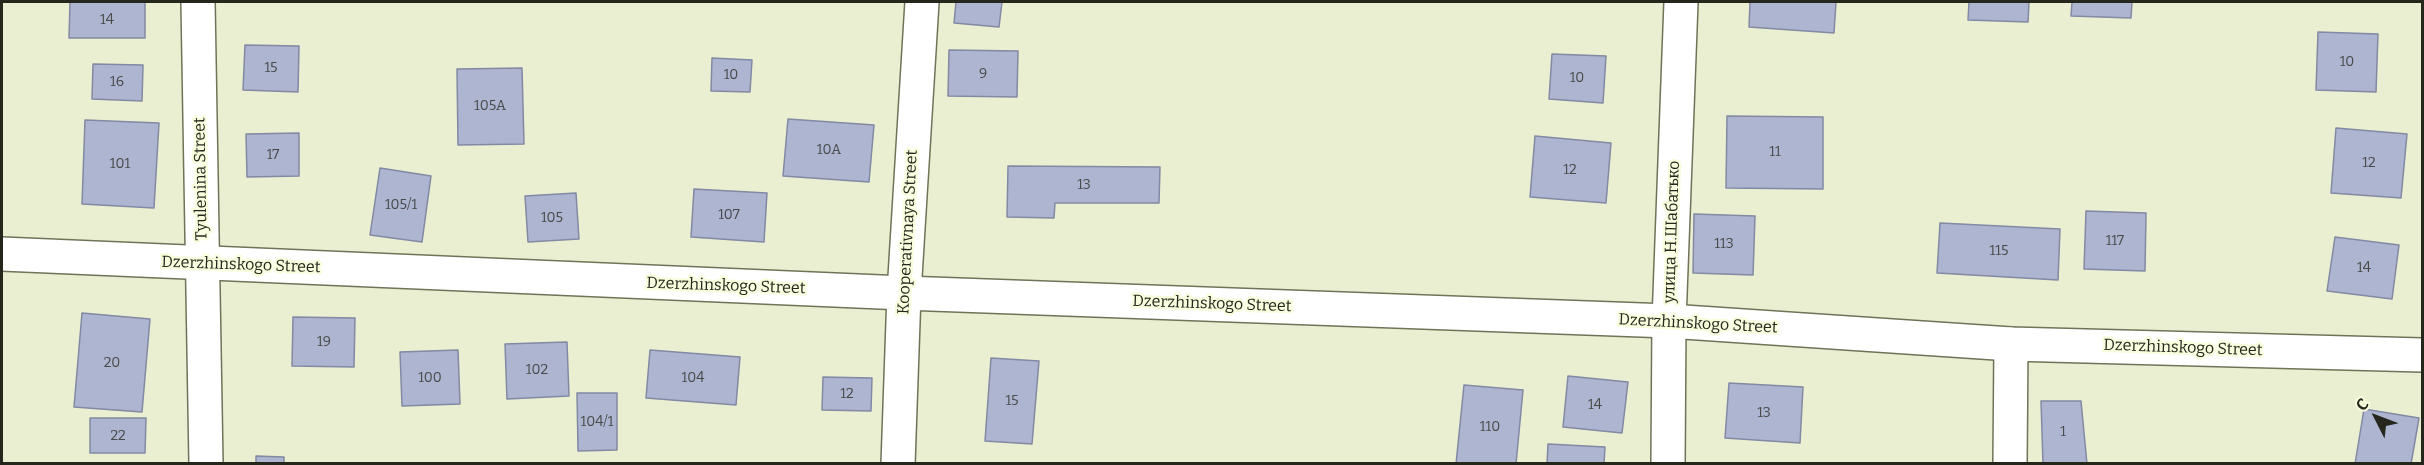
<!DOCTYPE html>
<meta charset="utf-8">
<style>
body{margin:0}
#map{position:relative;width:2424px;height:465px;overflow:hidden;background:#ebefd1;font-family:Bitter,serif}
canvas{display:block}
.frame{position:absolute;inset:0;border:3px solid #26271c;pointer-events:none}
.north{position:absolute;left:2346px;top:387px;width:60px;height:60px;-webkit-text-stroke:4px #f8fdde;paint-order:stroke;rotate:312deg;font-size:16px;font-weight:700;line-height:24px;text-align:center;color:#26271c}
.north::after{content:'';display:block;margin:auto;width:21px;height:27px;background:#26271c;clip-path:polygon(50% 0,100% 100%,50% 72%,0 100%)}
</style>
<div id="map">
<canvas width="2424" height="465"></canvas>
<div class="frame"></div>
<div class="north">С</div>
</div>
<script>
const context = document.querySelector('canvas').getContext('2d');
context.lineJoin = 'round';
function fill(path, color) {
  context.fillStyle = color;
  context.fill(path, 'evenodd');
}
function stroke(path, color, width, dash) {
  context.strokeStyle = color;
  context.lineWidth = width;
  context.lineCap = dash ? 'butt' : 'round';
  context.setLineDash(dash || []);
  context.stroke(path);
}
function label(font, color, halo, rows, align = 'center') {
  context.font = font + ' Bitter,serif';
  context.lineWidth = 5;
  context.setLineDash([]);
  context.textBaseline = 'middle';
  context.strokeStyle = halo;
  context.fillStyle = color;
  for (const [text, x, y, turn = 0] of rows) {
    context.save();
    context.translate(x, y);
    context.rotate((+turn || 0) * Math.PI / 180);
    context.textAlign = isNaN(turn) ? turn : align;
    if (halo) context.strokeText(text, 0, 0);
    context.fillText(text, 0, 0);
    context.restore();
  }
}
const building = new Path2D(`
 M70,2h75v36h-76z
 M956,2h46l-3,25 -45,-4z
 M1750,2h86l-2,31 -85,-6z
 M1969,2h60l-1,20 -60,-2z
 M2072,2h60l-1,16 -60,-2z
 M2318,32l60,2 -2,58 -60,-2z
 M245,45l54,1 -1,46 -55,-2z
 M949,50l69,1 -1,46 -69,-1z
 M1552,54l54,2 -3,47 -54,-4z
 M712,58l40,2 -2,32 -39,-1z
 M93,64l50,1 -1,36 -50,-2z
 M522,68l2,76 -66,1 -1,-76z
 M1727,116l96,1v72l-97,-1z
 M788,119l86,6 -5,57 -86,-6z
 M85,120l74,3 -5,85 -72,-4z
 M2336,128l71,6 -6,64 -70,-5z
 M299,133v43l-52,1 -1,-43z
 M1535,136l76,7 -5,60 -76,-6z
 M1008,166l152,1 -1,36h-104l-1,15 -47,-1z
 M380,168l51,8 -9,66 -52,-7z
 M694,189l73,4 -3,49 -73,-5z
 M576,193l3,46 -51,3 -3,-46z
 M2086,211l60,2 -1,58 -61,-2z
 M1694,214l61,2 -2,59 -60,-2z
 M1940,223l120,6 -2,51 -121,-7z
 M2335,237l64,8 -7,54 -65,-8z
 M82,313l68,6 -8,93 -68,-5z
 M293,317l62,1 -1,49 -62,-1z
 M567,342l2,54 -62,3 -2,-55z
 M458,350l2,54 -58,2 -2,-54z
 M650,350l90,7 -4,48 -90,-7z
 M991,358l48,3 -7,83 -47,-3z
 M1568,376l60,6 -6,51 -59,-6z
 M823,377l49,1 -1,33 -49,-1z
 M1729,383l74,4 -3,56 -75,-5z
 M1464,385l59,5 -7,74h-60z
 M577,393h40v57l-39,1z
 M2041,401h40l6,63h-44z
 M2364,409l55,9 -8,46h-56z
 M90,418h56l-1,35h-55z
 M1548,444l57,3 -1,17h-57z
 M256,456l28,1v7h-28z`);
const minor = new Path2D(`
 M198,2l8,462
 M904,293l18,-291
 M1668,464l1,-143 12,-319
 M2010,464l1,-120`);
const tertiary = new Path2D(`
 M2,254l902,39 765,28 342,23 411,11
 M898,464l6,-171`);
const numberNames = [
 ["14",107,20],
 ["10",2347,62],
 ["15",271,68],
 ["9",983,74],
 ["10",731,75],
 ["10",1577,78],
 ["16",117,82],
 ["105А",490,106],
 ["10А",829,150],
 ["11",1775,152],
 ["17",273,155],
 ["12",2369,163],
 ["101",120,164],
 ["12",1570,170],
 ["13",1084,185],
 ["105/1",401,205],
 ["107",729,215],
 ["105",552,218],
 ["117",2115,241],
 ["113",1724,244],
 ["115",1999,251],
 ["14",2364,268],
 ["19",324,342],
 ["20",112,363],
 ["102",537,370],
 ["100",430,378],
 ["104",693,378],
 ["12",847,394],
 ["15",1012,401],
 ["14",1595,405],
 ["13",1764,413],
 ["104/1",597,422],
 ["110",1490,427],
 ["1",2063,432],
 ["22",118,436]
];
const streetNames = [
 ["Tyulenina Street",201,179,-91],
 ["Kooperativnaya Street",908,232,-87],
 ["улица Н.Шабатько",1672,232,-88],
 ["Dzerzhinskogo Street",241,265,2],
 ["Dzerzhinskogo Street",726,286,2],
 ["Dzerzhinskogo Street",1212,304,2],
 ["Dzerzhinskogo Street",1698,324,3],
 ["Dzerzhinskogo Street",2183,348,2]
];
fill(building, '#aeb5d0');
stroke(building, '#8289a3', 1.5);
stroke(minor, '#707359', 36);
stroke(tertiary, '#707359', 36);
stroke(minor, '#fff', 33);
stroke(tertiary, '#fff', 33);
label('14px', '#484a49', null, numberNames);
label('16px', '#26271c', '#f8fdde', streetNames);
</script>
